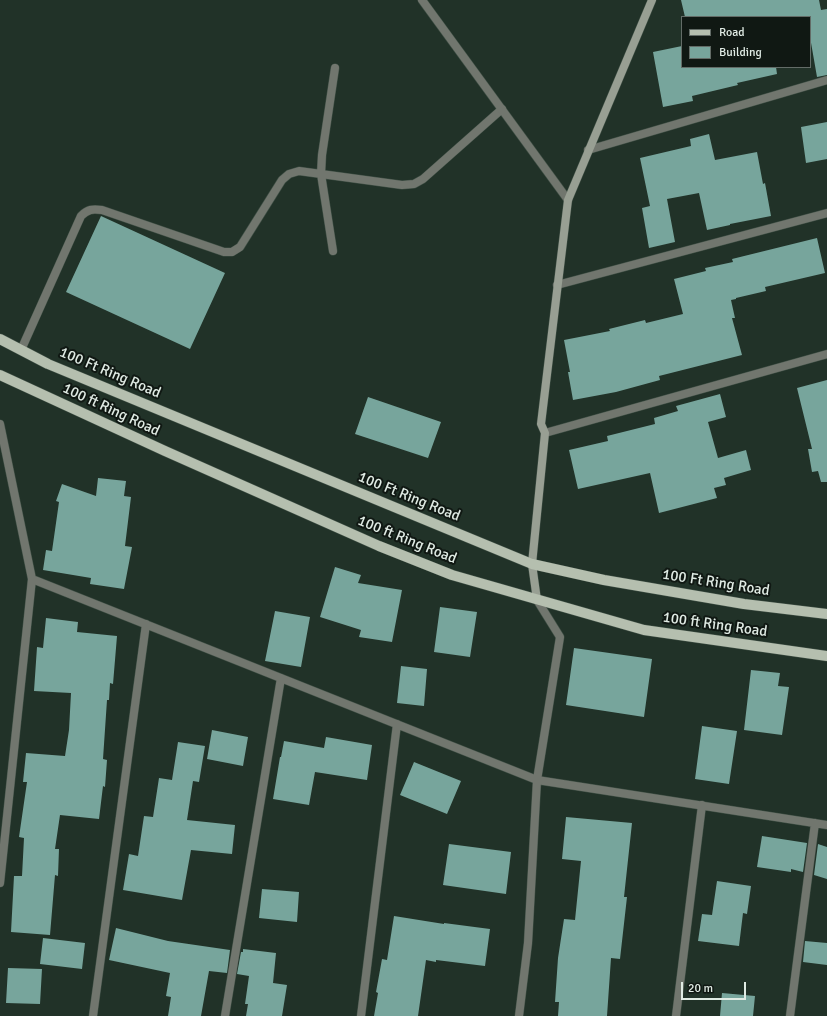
<!DOCTYPE html>
<style>
body{margin:0}
#map{position:relative;width:827px;height:1016px;overflow:hidden;background:#213228;font-family:Signika,sans-serif}
canvas{display:block}
.legend{position:absolute;left:681px;top:16px;width:130px;height:52px;box-sizing:border-box;background:#101813;border:1px solid #636c67;margin:0;padding:5px 7px;list-style:none;font-size:12px;color:#e0ebe4}
.legend li{display:flex;align-items:center;gap:8px;height:20px}
.legend b{width:20px;border:1px solid #636c67}
.scale{position:absolute;left:681px;top:982px;width:65px;height:18px;box-sizing:border-box;border:2px solid #e0ebe4;border-top:0;padding-left:5px;font-size:12px;line-height:14px;white-space:nowrap;color:#e0ebe4;-webkit-text-stroke:3px #101813;paint-order:stroke}
</style>
<div id="map">
<canvas width="827" height="1016"></canvas>
<ul class="legend">
<li><b style="height:5px;background:#b5bfaf"></b>Road</li>
<li><b style="height:11px;background:#77a59c"></b>Building</li>
</ul>
<div class="scale">20 m</div>
</div>
<script>
const context = document.querySelector('canvas').getContext('2d');
context.lineJoin = 'round';
function fill(path, color) {
  context.fillStyle = color;
  context.fill(path, 'evenodd');
}
function stroke(path, color, width, dash) {
  context.strokeStyle = color;
  context.lineWidth = width;
  context.lineCap = dash ? 'butt' : 'round';
  context.setLineDash(dash || []);
  context.stroke(path);
}
function label(font, color, halo, rows, align = 'center') {
  context.font = font + ' Signika,sans-serif';
  context.lineWidth = 4;
  context.setLineDash([]);
  context.textBaseline = 'middle';
  context.strokeStyle = halo;
  context.fillStyle = color;
  for (const [text, x, y, turn = 0] of rows) {
    context.save();
    context.translate(x, y);
    context.rotate((+turn || 0) * Math.PI / 180);
    context.textAlign = isNaN(turn) ? turn : align;
    if (halo) context.strokeText(text, 0, 0);
    context.fillText(text, 0, 0);
    context.restore();
  }
}
const building = new Path2D(`
 M681,0h138l2,10 6,-1v66l-10,2 -7,-40v-20h-125z
 M682,46v21h94l1,7 -40,9 1,2 -46,11 1,5 -30,6 -10,-55z
 M827,122v37l-21,4 -5,-36z
 M709,134l6,26 42,-8 6,32 2,-1 6,33 -41,8v1l-23,5 -8,-37 -32,6 8,43 -26,6 -7,-40 8,-2 -10,-48 51,-12 -1,-7z
 M101,216l124,57 -35,76 -124,-57z
 M817,238l8,35 -60,14 1,4 -30,7v1l-5,1 4,18h-3l10,37 -83,21 1,4 -44,12 -43,8 -5,-28h2l-6,-32 46,-9 -1,-2 36,-9 1,3 37,-9 -9,-35 32,-8 -1,-3 28,-6 -1,-3z
 M827,380v102h-6l-3,-11 -6,1 -4,-23h4l-15,-61z
 M720,394l6,23 -18,5 10,36 28,-8 5,20 -27,8 2,7 -12,3 3,10 -58,15 -9,-40 -72,16 -9,-39 39,-9 -1,-5 48,-12 -1,-6 24,-7 -2,-5z
 M368,397l73,25 -13,36 -73,-24z
 M98,478l28,3 -2,15 7,1 -6,49 7,1 -8,42 -34,-5 1,-6 -48,-8 3,-20 6,1 7,-49 -3,-1 6,-17 34,12z
 M335,567l26,8 -3,8 44,7 -10,52 -33,-5 2,-7 -41,-13z
 M440,607l37,5 -7,45 -36,-5z
 M275,611l35,6 -9,50 -36,-6z
 M46,618l32,4 -1,10 40,4 -4,48 -3,-1 -1,17h-2l-4,59 4,1 -2,27 -2,-1 -4,33 -39,-4 -5,34h4l-1,27 -3,-1 -5,60 -39,-3 3,-56h8l2,-38 -5,-1 8,-55h-4l3,-29 39,3 4,-26 2,-37 -37,-2 3,-44 6,1z
 M574,648l78,11 -8,58 -78,-12z
 M401,666l26,3 -3,37 -27,-3z
 M751,670l29,3 -2,13 11,1 -7,48 -38,-5z
 M702,726l35,5 -8,53 -34,-5z
 M212,730l36,7 -5,29 -36,-7z
 M326,737l46,8 -5,35 -52,-8 -6,33 -36,-6 7,-42h1l3,-16 40,7z
 M178,742l27,4 -6,36 -6,-1 -6,39 48,5 -3,29 -41,-4 -9,50 -59,-10 6,-36 9,2 6,-40 9,1 6,-39 13,2z
 M414,762l47,19 -14,33 -47,-19z
 M566,817l66,6 -8,74h3l-7,62 -9,-1 -4,58h-49l1,-14h-4l3,-44 6,-39 11,1 6,-59 -19,-2z
 M762,836l45,7 -4,29 -12,-3v3l-34,-5z
 M449,844l62,8 -5,42 -63,-9z
 M818,844l9,3v32l-13,-4z
 M717,881l34,5 -4,28 -4,-1 -4,33 -41,-5 4,-27 10,1z
 M262,889l37,3 -2,30 -38,-4z
 M394,916l50,8v-1l46,6 -5,37 -49,-6v2l-10,-2 -8,56h-44l4,-23 -2,-1 6,-33 5,1z
 M116,928l52,13 62,9 -3,23 -18,-2 -8,45h-33l3,-19 -5,-1 4,-23 -61,-13z
 M43,938l42,5 -3,26 -42,-5z
 M805,941l22,2v22l-24,-3z
 M243,949l33,4 -3,30 14,2 -5,31h-36l2,-12h-3l4,-28 -12,-2 4,-22h2z
 M8,968l34,1 -2,35 -34,-1z
 M722,993l33,3 -2,20h-33z`);
const lane = new Path2D(`
 M333,251l-12,-77 1,-19 13,-87
 M21,350l60,-134c7,-7 11,-7 21,-6l122,42h8l8,-5 42,-67 7,-6 10,-3 103,14 12,-1 9,-5 79,-70`);
const street = new Path2D(`
 M422,0l146,200
 M588,150l239,-70
 M557,285l270,-72
 M0,424l32,155 -32,304
 M545,433l282,-79
 M32,579l505,201 290,45
 M93,1016l53,-392
 M225,1016l56,-338
 M361,1016l36,-292
 M519,1016l9,-73 9,-163 23,-143 -23,-37
 M676,1016l26,-211
 M790,1016l25,-193`);
const secondary = new Path2D(`
 M537,600l-5,-36 13,-131 -4,-9 27,-224 84,-200`);
const primary = new Path2D(`
 M0,339l48,25 484,200 72,16 140,24 83,10
 M0,375l165,76 214,95 73,29 192,55 183,26`);
const streetNames = [
 ["100 Ft Ring Road",110,373,23],
 ["100 ft Ring Road",111,410,25],
 ["100 Ft Ring Road",409,497,22],
 ["100 ft Ring Road",407,540,22],
 ["100 Ft Ring Road",716,583,9],
 ["100 ft Ring Road",715,625,8]
];
fill(building, '#77a59c');
stroke(lane, '#405046', 9);
stroke(street, '#405046', 9);
stroke(secondary, '#405046', 9);
stroke(primary, '#405046', 11);
stroke(lane, '#71766e', 8);
stroke(street, '#71766e', 8);
stroke(secondary, '#989f93', 8);
stroke(primary, '#b5bfaf', 10);
label('15px', '#e0ebe4', '#101813', streetNames);
</script>
